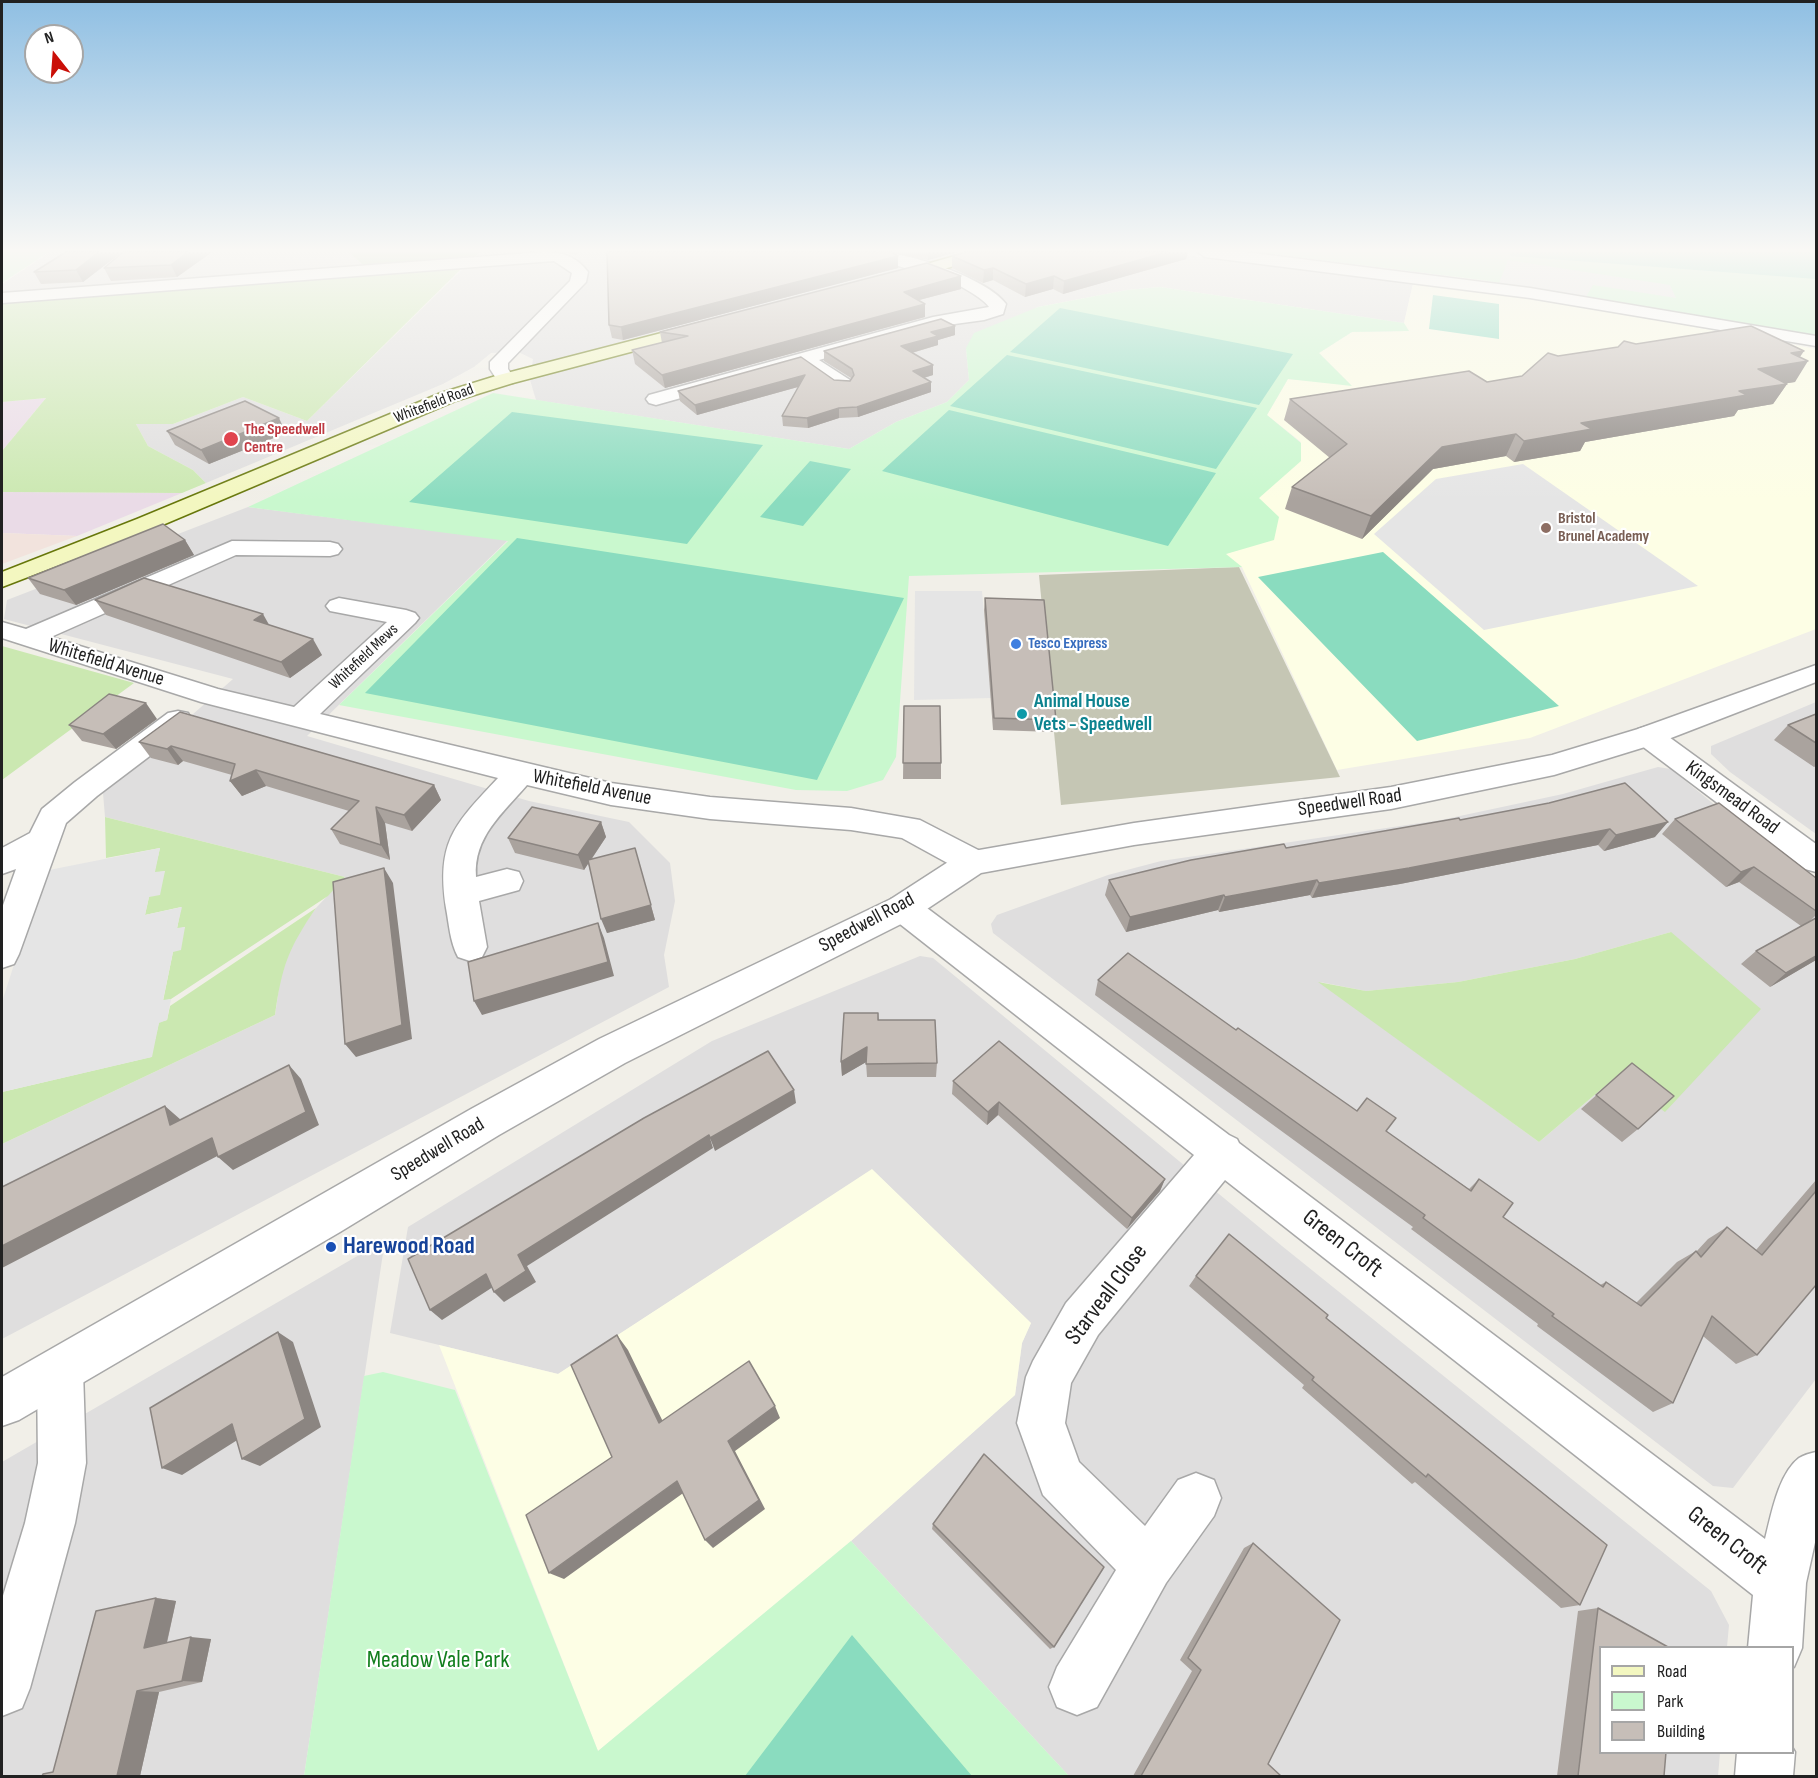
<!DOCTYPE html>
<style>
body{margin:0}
#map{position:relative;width:1818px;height:1778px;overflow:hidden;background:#f1efe8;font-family:"Sofia Sans Condensed",sans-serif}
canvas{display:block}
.frame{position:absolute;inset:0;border:3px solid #212121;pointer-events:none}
.legend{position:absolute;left:1599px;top:1646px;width:195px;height:108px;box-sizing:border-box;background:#fff;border:2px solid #a6a6a6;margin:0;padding:8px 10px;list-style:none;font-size:18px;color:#212121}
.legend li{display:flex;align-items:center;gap:12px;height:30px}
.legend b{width:30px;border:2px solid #a6a6a6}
.north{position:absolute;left:24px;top:24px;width:60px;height:60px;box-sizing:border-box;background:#fff;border:2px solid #a6a6a6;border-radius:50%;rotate:343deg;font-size:16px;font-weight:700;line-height:24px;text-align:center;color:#212121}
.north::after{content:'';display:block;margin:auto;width:21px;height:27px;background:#ca0f08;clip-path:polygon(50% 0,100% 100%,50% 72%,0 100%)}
</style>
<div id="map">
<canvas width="1818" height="1778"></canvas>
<div class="frame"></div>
<ul class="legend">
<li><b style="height:8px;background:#f3f7c0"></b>Road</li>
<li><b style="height:16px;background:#c9f8ce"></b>Park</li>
<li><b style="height:16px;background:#c6beb8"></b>Building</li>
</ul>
<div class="north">N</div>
</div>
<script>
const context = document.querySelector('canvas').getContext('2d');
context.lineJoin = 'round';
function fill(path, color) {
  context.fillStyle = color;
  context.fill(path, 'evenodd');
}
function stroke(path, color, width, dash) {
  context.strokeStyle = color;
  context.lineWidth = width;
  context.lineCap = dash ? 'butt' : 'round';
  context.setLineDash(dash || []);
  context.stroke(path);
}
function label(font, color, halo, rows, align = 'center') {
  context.font = font + ' "Sofia Sans Condensed",sans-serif';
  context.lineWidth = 4.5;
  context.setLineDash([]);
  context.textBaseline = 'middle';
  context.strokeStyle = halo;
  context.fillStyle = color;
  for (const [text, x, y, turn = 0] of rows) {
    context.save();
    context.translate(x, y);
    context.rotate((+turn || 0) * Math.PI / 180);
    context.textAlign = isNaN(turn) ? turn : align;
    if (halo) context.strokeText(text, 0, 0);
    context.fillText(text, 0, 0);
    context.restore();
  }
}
const residential = new Path2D(`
 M50,252h299l15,14 -362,29v-11z
 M480,252h680l253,32 -9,39 -244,-36 -33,3 -89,17 -72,42 3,31 -22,22 -51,20 -47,27 -313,-49 -6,-20 3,-21 -15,-7 -27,1 -17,14 -31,17 -237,99 -13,-13 -45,-24 -12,-22h37l70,-27 64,24z
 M248,507l260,33 -201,196 222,65 100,21 41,41 5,38 -11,54 5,32 -667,352v-195l273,-129 6,-41 13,-35 22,-31 29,-31 -240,-60 -2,-24 130,-114 -229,-60 3,-19z
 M1816,702v132l-86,-62 -19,-18v-8z
 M1658,767l13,2 73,60 72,53v497l-83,109 -20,-2 -720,-553 -2,-9 6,-9 111,-40 53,-14 280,-41 122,-26zM1671,932l-54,144 -78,66 -219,-160 46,9 92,-9 117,-23z
 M920,956l13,2 349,288 429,345 18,34 -2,22 -127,1v104l120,1 -2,23h-649l-218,-235 164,-146 7,-52 9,-20 -159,-153 -314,204 -168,-41 18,-106 304,-186z
 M385,1240l-81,536h-302v-314z`);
const industrial = new Path2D(`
 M46,398l-44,53v-49z
 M2,492l180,1 -105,43 -75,-3z`);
const education = new Path2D(`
 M1413,284l108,12 295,53v280l-286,109 -193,32 -95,-203 -17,-13 49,-15 -15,-41 42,-56 -34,-27 21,-36 63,6 -32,-32 33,-21 56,-1 -4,-8z
 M872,1169l159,154 -9,20 -7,52 -164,146 -253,210 -159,-406 119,29z`);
const military = new Path2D(`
 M2,533l75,3 -75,28z`);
const construction = new Path2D(`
 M1239,567l101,210 -279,28 -22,-230z`);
const grass = new Path2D(`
 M446,265h15l1,3 -155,153 -64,-24 -70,27h-37l12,22 45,24 13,13 -24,10 -180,-1v-41l44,-53 -44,4v-100z
 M2,646l132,37 -132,97z
 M105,817l240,60 -17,19 -157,103 -8,2 10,-49 12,-25 -8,2 4,-22 -36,8 4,-18 16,-26 -11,2 6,-25 -54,10z
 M316,908c-28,41 -34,58 -41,107l-273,129v-52l149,-35 8,-35 8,-2 3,-14z
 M1671,932l90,77 -96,103 -48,-36 -78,66 -221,-160 48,9 92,-9 117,-23z`);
const forest = new Path2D(`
 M349,252h131l-5,5 -111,9z`);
const park = new Path2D(`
 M2,252h47l-47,31z
 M1255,252h561v86l-334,-58z
 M1160,287l244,36 5,8 -57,1 -33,21 33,33 -64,-7 -21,36 34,28v18l-42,37 20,19 -5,23 -48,14 16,13 -333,9 -13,181 -13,23 -36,11 -51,-1 -457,-85 169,-164 -260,-34 245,-114 356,56 47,-27 51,-20 22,-22 -3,-32 8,-15 64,-26 89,-17z
 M383,1372l72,18 143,361 253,-210 218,235h-765l60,-400z`);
const pitch = new Path2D(`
 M1510,252h303l3,4v23l-305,-23z
 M1433,295l66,9v35l-70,-10z
 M1060,308l233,46 -34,51 -249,-53z
 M1007,355l250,53 -41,61 -266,-63z
 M949,410l267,63 -48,73 -286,-75z
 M512,412l251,33 -76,99 -278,-42z
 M810,461l41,8 -48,57 -43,-9z
 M517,538l387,60 -87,182 -452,-87z
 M1383,552l176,154 -142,35 -159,-164z
 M852,1635l120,141h-227z`);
const parking = new Path2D(`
 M1508,260l162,25 6,13 -83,-13 -7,12 -87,-14z
 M1523,464l175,122 -214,44 -110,-96 62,-55z
 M915,591h67l9,107 -77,2z
 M160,848l-5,24 10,-1 -5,24 -11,2 -4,18 37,-8 -5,21 8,-1 -4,23 -8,2 -10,48 8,-1 -4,21 -8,3 -7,34 -150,35v-90l42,-131z`);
const minor = new Path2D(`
 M543,252c19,0 33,4 45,20l-2,10 -78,81v6l7,10 -2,4h-14l-9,-14v-7l80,-81 2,-8 -18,-12 -552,42v-10z
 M877,252c30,0 110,26 129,52l-3,10 -19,6 -44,6 -121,34 31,20 2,4 -2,4h-14l-34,-24 -146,41 -7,-2 -3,-4 3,-4 284,-78 56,-10c-6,-10 -43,-30 -56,-33 -18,-5 -45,-6 -56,-22z
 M1198,252h47l285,36 286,48v10l-286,-48 -325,-41z
 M232,541l98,1 8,2 4,5 -4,5 -8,2 -94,-1 -185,82 167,52 76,18 93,-85 -57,-11 -4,-5 4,-5 9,-3 67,12 9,3 4,5 -4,5 -95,91 291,69 99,14 141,11 69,12 64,33 5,9 -5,9 -11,3 -11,-3 -60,-33 -51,-8 -141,-11 -99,-14 -84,-20c-24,28 -54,52 -51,92l31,-8 12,3 4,9 -4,9 -40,11 8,46 -5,10 -12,4 -12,-4c-8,-15 -9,-33 -12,-49 -10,-67 9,-84 52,-130l-297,-76 -199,-64v-16l24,7z
 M178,711l10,2 4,7 -4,7 -91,69 -31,27 -47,131 -5,10 -12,4v-60l14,-39 -14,5v-26l28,-15 12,-24 33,-27 93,-69z
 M1648,726l10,3 158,115v28l-11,-3 -167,-126 -4,-7 4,-7z
 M903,895l12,4 314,236 8,4 2,4 526,396c6,-23 13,-65 34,-81 5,-3 12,-5 17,-6v86l-10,45 -4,65 -8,19 -2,-19h-44l5,-53 -528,-415 -127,155 -27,48 -6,40 14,39 66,64 33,-46 18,-7 18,7 7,18 -7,18 -48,67 -69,124 -20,8 -20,-8 -8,-20 8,-20 59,-97 -73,-75 -26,-72 9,-46 7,-16 33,-58 128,-148 -303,-238 -5,-9 5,-9z
 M60,1348l16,7 7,16 3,92 -11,60 -45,165 -8,20 -20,8v-117l23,-76 13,-60 -1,-92 7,-16z
 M1792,1747l3,5 -2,24h-58l2,-24h55z`);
const tertiary = new Path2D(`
 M1816,665v17l-158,61 -104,32 -163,34 -257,36 -153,28 -66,44 -290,146 -126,72 -159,97 -321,188 -17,6v-49l469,-268 128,-70 292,-140 71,-46 172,-30 257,-36 161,-32 86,-26z`);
const secondary = new Path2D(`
 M969,252h26l-2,3 -99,28 -8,-5 2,-3z
 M704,322l6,1 3,4 -3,4 -197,52 -58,18 -302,128 -151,58v-15l135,-53 304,-126 58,-18z`);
const wall = new Path2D(`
 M66,252h56l-39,30 -42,2 -7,-12z
 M123,252h89l-35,25 -66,4 -7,-13z
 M564,252h15l-3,3z
 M607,252h350l-29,8 -36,-7 6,3v12l-275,72 -11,-2 -3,-13z
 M966,252h222l-2,7 -123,35 -10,-5 -28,8 -32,-17 -10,3 -31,-15v-12z
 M961,276v13l-42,11 6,17 -260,71 -30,-24 -3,-14 30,-7 -2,-11z
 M955,326v9l-17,5v5l-26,8 21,12v10l-9,3 7,4v10l-73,25 -19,1 -31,10 -25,-2 -1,-10 16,-29 -101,28 -17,-14 -2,-10 156,-11 16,1 1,-3 -27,-17v-10z
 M1636,344l164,13 -5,25 -9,1 1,1 -14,20 -35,6 -4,6 -149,26 -5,9 -66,11 -8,-6 -73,13 -71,70 -77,-30 7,-22 38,-29 -46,-38 6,-21 197,-17 35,-6z
 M167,431l119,2 -77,31 -34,-19z
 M185,540l9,15 -118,50 -36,-11 -12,-16z
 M985,598l71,122 -2,12 -61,-2 -9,-120z
 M95,600l174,25 53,30 -32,23 -184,-63z
 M904,706l37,57v16h-38z
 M180,712l254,73 7,15 -29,31 -27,-8 5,37 -50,-16 -9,-15 18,-18 -83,-25 -24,10 -12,-15 2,-6 -49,-14 -5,4 -27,-7 -12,-16z
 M1816,714v52l-2,1 -40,-27 14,-15z
 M157,719l-41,30 -34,-8 -13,-16z
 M1549,803l106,34 -51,14 -6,-6 -198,39 -88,14 -2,-3 -91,17 -1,-2 -92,22 -21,-37 4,-15 177,-32 174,-28z
 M1675,819l141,59v37l-7,7 7,-4v42l-46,27 -29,-23 15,-13 45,-25 -62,-44 -13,5 -64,-53z
 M601,822l5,15 -15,23 44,-12 20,72 -48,13 -19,-70 -4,7 -69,-17 -7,-15z
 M1098,980l138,50 150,101 83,58 10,-10 24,38 97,68 6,-3 30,21 41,-41 19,-11v1l12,-13 19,-12 29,23 60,-70v105l-59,70 -21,9 -33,-28 -30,67 -20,9 -116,-86 1,-2 -127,-95 2,-2 -318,-232z
 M878,1013l1,7 58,43 -1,14h-69l-1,-15 -24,14 -1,-14z
 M1632,1063l6,66 -16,13 -41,-33z
 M953,1081l212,98 -5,12 -33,38 -129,-114 -11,10 -35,-31z
 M1196,1276l130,42 254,287 -19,3 -146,-126 -3,2 -110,-96 2,-3 -115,-99z
 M933,1524l121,123 -4,2 -118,-120z
 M1253,1543l15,221 13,12h-148l59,-105 -12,-11 64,-112z
 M156,1598l20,3 -9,42 44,-4 -9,43 -43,10 -19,84h-98l11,-4z
 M1598,1608l66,168h-107l21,-165z`);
const shadedWall = new Path2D(`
 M99,252h23l-39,30 -7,-12z
 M188,252h24l-35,25 -6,-12z
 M929,252h28l-29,8z
 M1168,252h20l-2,7 -123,35 1,-13z
 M898,256v12l-275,72 -2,-13z
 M993,268v12l-10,3 1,-13z
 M961,276v13l-57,15v-12z
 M1054,276l-1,13 -28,8 1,-13z
 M925,304v13l-260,71 -3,-13z
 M955,326v9l-17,5v5l-37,11v-10l30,-14z
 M1804,351l-8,12 12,-2 -13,21 -50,8 13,-21 33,-16z
 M933,365v10l-20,6v-10z
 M805,375v10l-108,30 -2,-10z
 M931,382v10l-73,25 -1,-10z
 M1787,384l-14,20 -35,6 -4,6 -149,26 -5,9 -66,11 10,-21 57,-18 158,-32z
 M839,408v10l-31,10 -1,-10z
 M279,418l7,15 -77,31 -8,-14z
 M1516,434l-10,22 -73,13 -71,70 9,-23 71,-69z
 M185,540l9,15 -118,50 -12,-15z
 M263,614l9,16 -18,-10z
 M313,639l9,16 -32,23 -9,-16z
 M146,703l11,16 -41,30 -13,-15z
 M171,746l12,15 -5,4 -11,-16z
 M256,770l10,16 -24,10 -12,-15z
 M434,785l7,15 -29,31 -8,-16z
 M376,807l9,16 5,37 -9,-15z
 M601,822l5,15 -22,33 -6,-15z
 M1668,822l-13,15 -51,14 12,-16z
 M1610,829l-12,16 -198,39 -88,14 7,-15z
 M635,848l20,72 -48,13 -6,-14z
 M1754,867l-15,15 -13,5 15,-15z
 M384,868l9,15 19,156 -56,18 -11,-13z
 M1317,880l-7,15 -91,17 6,-15z
 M1224,895l-6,15 -92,22 4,-15z
 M598,923l6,15 10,38 -132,39 -8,-14z
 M1816,956v4l-46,27 16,-14z
 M867,1047l1,14 -26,15 -1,-14z
 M289,1065l12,14 18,46 -86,45 -15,-13z
 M794,1090l2,13 -81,48 -5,-13z
 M999,1102l-1,13 -11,10 1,-13z
 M165,1106l16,14 -11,5z
 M709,1135l4,13 -186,118 9,16 -32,20 -10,-10 24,-37z
 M212,1138l15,13 -225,117v-22z
 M1165,1179l-5,12 -33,38 5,-11z
 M486,1274l10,11 -54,35 -12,-10z
 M278,1332l15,10 28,85 -61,39 -18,-7z
 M617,1335l11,15 41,84 -10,-11z
 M775,1406l5,12 -45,33 30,58 -52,39 -8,-8 23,-99z
 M232,1424l18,8 -68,43 -20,-7z
 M677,1481l9,10 -122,88 -15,-6z
 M156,1598l20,3 -11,49 -21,-2z
 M191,1637l20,2 -9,43 -20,-1z
 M137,1691l22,1 -19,84h-23z`);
const building = new Path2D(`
 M66,252h33l-23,18 -42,2z
 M123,252h65l-17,13 -67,3z
 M607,252h284l7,4 -277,71 -12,-2z
 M966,252h202l-104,29 -10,-5 -28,8 -33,-16 -9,2 -32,-14z
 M927,263l34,13 -57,16 21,12 -263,71 -30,-25 56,-14 -28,-4z
 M941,319l14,7 -24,6 7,4 -37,10 32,19 -20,6 18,11 -74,25 -18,1 -32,10 -25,-2 23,-41 -110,30 -17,-14 123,-34 33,23 16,1 4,-6 -2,-6 -28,-18z
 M1751,326l53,25 -13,2 17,8 -50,8 29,15 -48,7 8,4 -166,28 11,6 -68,12 -8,-7 -74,13 -71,69 -79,-29 55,-43 -57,-45 179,-28 18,11 35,-6 26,-23 10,3 60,-9 6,-6 12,3z
 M245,401l34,17 -78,32 -34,-19z
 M163,524l22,16 -121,50 -36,-12z
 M144,578l119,36 -9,6 59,19 -32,23 -186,-62z
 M985,598l59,2 12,120 -62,-2z
 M109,694l37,9 -43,31 -34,-9z
 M904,706h36l1,57h-38z
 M180,712l254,73 -30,30 -28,-8 5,38 -50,-16 28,-28 -103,-31 -26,11 5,-17 -64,-18 -4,3 -28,-7z
 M1816,714v29l-28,-18z
 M1625,783l43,39 -52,13 -6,-6 -201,39 -90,15 -2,-3 -92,17 -1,-2 -94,22 -21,-37 82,-20 93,-16 2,4 173,-30 1,2 89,-17z
 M1719,803l97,75v33l-62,-44 -13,5 -66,-53z
 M532,807l69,15 -23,33 -70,-17z
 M635,848l16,57 -50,14 -13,-59z
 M384,868l18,157 -57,19 -12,-162z
 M1816,918v38l-30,17 -30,-22z
 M598,923l10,39 -134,39 -6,-39z
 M1128,953l108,77 2,-2 119,83 10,-13 29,20 -10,13 85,60 8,-12 34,24 -10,14 100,70 3,-5 35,24 55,-55 5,6 26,-30 35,28 54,-64v94l-59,70 -45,-39 -39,87 -121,-87 2,-2 -131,-96 2,-3 -327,-235z
 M844,1013h34v7h57l2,43 -71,1 1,-17 -26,15z
 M999,1041l166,138 -33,39 -133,-116 -11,10 -35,-31z
 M768,1051l26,39 -84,48 -1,-3 -191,120 8,16 -32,21 -8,-18 -56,36 -22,-51 236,-141z
 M1632,1063l42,33 -36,33 -42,-34z
 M289,1065l17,47 -88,45 -6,-19 -210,108v-59l163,-81 5,19z
 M1229,1234l99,81 -2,3 281,227 -27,60 -152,-131 -2,3 -59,-50 -55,-47 2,-3 -118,-101z
 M278,1332l27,87 -63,40 -10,-35 -70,44 -12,-60z
 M617,1335l42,88 90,-62 26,45 -47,35 31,59 -54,40 -28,-59 -128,92 -23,-58 86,-58 -41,-92z
 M984,1454l120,113 -50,80 -121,-123z
 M1253,1543l87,77 -72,144 13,12h-140l60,-106 -13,-12z
 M156,1598l-12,50 47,-11 -9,44 -45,10 -20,85h-75l1,-2 10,-2 43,-161z
 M1598,1608l70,39h-68v105h66l-2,24h-86z`);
const markers = [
 [231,439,8,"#e0444e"],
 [1546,528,6,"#8d6e63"],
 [1016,644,6,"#3f7fe0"],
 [1022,714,6,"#0f9aa8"],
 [331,1247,6,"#1a4fb4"]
];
const farStreetnames = [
 ["Whitefield Road",434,404,-21],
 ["Whitefield Mews",364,657,-43]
];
const farHealthnames = [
 ["The Speedwell",244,430],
 ["Centre",244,448]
];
const farEducationnames = [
 ["Bristol",1558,519],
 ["Brunel Academy",1558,537]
];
const farShopnames = [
 ["Tesco Express",1028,644]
];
const streetNames = [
 ["Whitefield Avenue",106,663,17],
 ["Whitefield Avenue",592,788,11],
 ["Kingsmead Road",1732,798,36],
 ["Speedwell Road",1350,803,-8],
 ["Speedwell Road",867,923,-28],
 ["Speedwell Road",438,1150,-31]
];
const cultureNames = [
 ["Animal House",1034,702],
 ["Vets - Speedwell",1034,725]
];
const nearStreetnames = [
 ["Green Croft",1342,1244,38],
 ["Starveall Close",1107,1295,-53],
 ["Green Croft",1727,1541,38]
];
const nearTransitnames = [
 ["Harewood Road",343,1247]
];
const nearParknames = [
 ["Meadow Vale Park",438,1661]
];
fill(residential, '#dfdede');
fill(industrial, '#eadbe7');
fill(education, '#fdfee5');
fill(military, '#f2e3dd');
fill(construction, '#c5c6b4');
fill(grass, '#cbe8b1');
fill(forest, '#abce9f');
fill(park, '#c9f8ce');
fill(pitch, '#8adcbf');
fill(parking, '#e5e5e5');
stroke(minor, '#a8a8a8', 3);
stroke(tertiary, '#a8a8a8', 3);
stroke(secondary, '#67770a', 3);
fill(minor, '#fff');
fill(tertiary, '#fff');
fill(secondary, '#f3f7c0');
fill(wall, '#aaa39e');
fill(shadedWall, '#8b8581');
fill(building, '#c6beb8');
stroke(building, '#8b8581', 1.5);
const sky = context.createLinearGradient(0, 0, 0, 501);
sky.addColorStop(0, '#8fbfe3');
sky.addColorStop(0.5, '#f9f8f5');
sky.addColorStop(1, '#f9f8f500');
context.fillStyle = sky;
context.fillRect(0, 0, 1818, 501);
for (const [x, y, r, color] of markers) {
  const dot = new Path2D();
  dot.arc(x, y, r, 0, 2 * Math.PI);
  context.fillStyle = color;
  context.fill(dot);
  stroke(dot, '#fff', 2);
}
label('16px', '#212121', '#fff', farStreetnames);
label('bold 16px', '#be3a42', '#fff', farHealthnames, 'left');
label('bold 16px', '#785e54', '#fff', farEducationnames, 'left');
label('bold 16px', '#366cbe', '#fff', farShopnames, 'left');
label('20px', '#212121', '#fff', streetNames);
label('bold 20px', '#0d838f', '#fff', cultureNames, 'left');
label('24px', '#212121', '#fff', nearStreetnames);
label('bold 24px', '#164399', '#fff', nearTransitnames, 'left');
label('24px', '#117e1d', '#fff', nearParknames);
</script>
